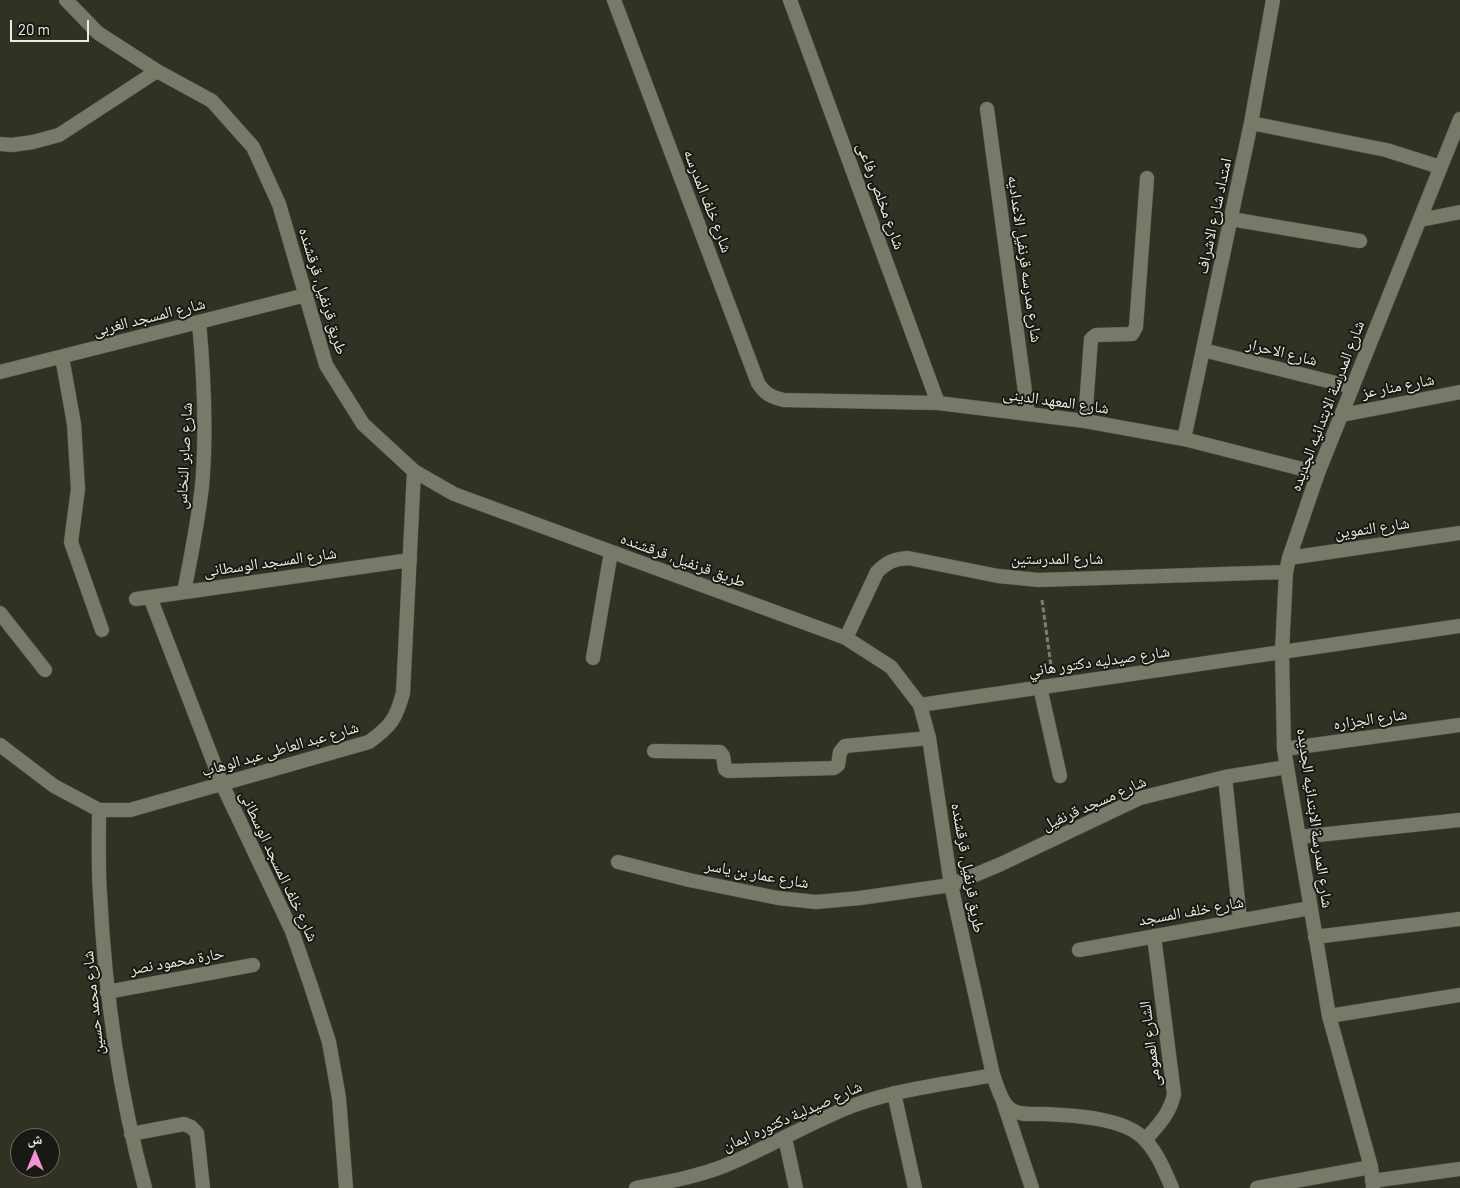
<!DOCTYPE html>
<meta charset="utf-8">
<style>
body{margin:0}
#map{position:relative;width:1460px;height:1188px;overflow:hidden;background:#313224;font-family:Barlow,"Noto Naskh Arabic",sans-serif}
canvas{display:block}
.north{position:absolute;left:10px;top:1128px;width:50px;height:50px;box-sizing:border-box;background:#191913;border:1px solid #6d6d65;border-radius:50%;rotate:0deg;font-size:14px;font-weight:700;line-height:20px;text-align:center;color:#eaebe1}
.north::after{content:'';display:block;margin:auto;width:18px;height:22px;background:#f591d3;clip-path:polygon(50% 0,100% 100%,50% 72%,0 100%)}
.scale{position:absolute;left:10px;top:20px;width:79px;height:22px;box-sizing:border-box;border:2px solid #eaebe1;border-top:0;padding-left:6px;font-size:15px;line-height:18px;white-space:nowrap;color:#eaebe1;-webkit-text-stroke:4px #191913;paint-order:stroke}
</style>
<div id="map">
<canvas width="1460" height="1188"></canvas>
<div class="north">ش</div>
<div class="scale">20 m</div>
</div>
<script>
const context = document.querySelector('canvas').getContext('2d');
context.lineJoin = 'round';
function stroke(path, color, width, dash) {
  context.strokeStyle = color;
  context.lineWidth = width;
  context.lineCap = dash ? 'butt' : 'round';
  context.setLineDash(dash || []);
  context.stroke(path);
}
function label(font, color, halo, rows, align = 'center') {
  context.font = font + ' Barlow,"Noto Naskh Arabic",sans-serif';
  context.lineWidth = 4;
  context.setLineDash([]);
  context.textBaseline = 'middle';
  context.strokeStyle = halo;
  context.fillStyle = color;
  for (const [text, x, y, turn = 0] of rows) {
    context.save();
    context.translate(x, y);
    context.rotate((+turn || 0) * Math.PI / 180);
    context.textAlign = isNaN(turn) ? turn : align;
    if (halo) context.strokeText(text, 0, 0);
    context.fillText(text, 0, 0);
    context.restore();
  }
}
const path = new Path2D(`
 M1042,600l9,66`);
const minor = new Path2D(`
 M614,0l144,383c7,11 13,14 26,17l154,3 147,18 99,18 134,34
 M790,0l148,403
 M987,109l41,305
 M1251,123l135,27 54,17
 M0,144l12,1 21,-3 26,-7 98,-64
 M1231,219l129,22
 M1420,220l40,-8
 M1203,350l149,37
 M62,357l12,67 4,65 -7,53 31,88
 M0,372l306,-77
 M1342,415l118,-23
 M1085,421l6,-82 5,-4 36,-1 4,-7 11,-149
 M1184,439l67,-316 22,-123
 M1289,558l171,-25
 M184,592c7,-35 14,-70 18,-106 5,-55 2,-110 -3,-164
 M150,597l72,187 70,147 19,55 18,56 10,56 7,90
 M136,599l274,-39
 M0,613l45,57
 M846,638l31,-66c10,-10 17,-13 31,-14l90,18 41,4 247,-8
 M593,658l18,-106
 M1040,687l20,89
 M920,705l540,-79
 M0,745l54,41 45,24h31l239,-68c22,-16 27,-23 34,-49l11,-222
 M1284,749l176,-24
 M654,751l66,1 3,4 2,13 3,2 106,-3 4,-3 2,-13 5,-6 84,-8
 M1225,777l15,143
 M99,810c0,28 -1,57 1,84 5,100 19,198 45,294
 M1299,837l161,-17
 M618,862l71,18 89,18 38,4 44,-4 91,-13 50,-21 139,-66 85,-21 62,-10
 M1315,937l145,-18
 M1079,950l231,-42
 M107,992l146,-27
 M1329,1016l131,-21
 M894,1093l21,95
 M1003,1101l29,87
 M131,1134l53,-10 7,3 6,6 6,55
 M785,1138l11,50
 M1146,1139c12,-14 24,-25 28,-45l-20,-158
 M1372,1181l88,-12
 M636,1188c30,-6 60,-11 88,-22 44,-18 84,-43 128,-60 46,-17 94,-22 141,-31
 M1257,1188l114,-21
 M1373,1188l-2,-21 -42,-151 -45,-267 -2,-98 4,-79 3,-14 29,-85 142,-354`);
const tertiary = new Path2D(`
 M66,0l32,33 59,38 55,30 41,46 26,57 47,161 37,59 51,47 40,23 392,144 45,29 29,38 9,33 22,147 42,190c4,10 7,24 15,32 8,8 21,7 33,7 29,1 86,3 105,27 12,13 19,31 26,47`);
const streetNames = [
 ["شارع مخلص رفاعى",881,196,70],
 ["شارع خلف المدرسه",708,201,69],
 ["امتداد شارع الاشراف",1214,216,-78],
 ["شارع مدرسه قرنفيل الاعداديه",1025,259,82],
 ["طريق قرنفيل, قرقشنده",323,291,73],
 ["شارع المسجد الغربى",149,317,-14],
 ["شارع الاحرار",1282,352,14],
 ["شارع منار عز",1398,386,-11],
 ["شارع المعهد الدينى",1056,401,8],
 ["شارع المدرسة الابتدائيه الجديده",1327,406,-69],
 ["شارع صابر النخاس",184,456,-87],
 ["شارع التموين",1372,528,-8],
 ["شارع المدرستين",1057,559],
 ["طريق قرنفيل, قرقشنده",683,560,20],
 ["شارع المسجد الوسطانى",270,562,-8],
 ["شارع صيدليه دكتور هاني",1099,661,-8],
 ["شارع الجزاره",1370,719,-8],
 ["شارع عبد العاطى عبد الوهاب",280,749,-16],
 ["شارع مسجد قرنفيل",1094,803,-24],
 ["شارع المدرسة الابتدائيه الجديده",1315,818,82],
 ["شارع خلف المسجد الوسطانى",279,866,65],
 ["طريق قرنفيل, قرقشنده",968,868,80],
 ["شارع عمار بن ياسر",757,874,10],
 ["شارع خلف المسجد",1191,911,-10],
 ["حارة محمود نصر",177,961,-10],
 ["شارع محمد حسين",93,1003,-96],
 ["الشارع العمومى",1150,1044,-97],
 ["شارع صيدلية دكتوره ايمان",792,1116,-24]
];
stroke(minor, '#4f5043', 15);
stroke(tertiary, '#4f5043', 15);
stroke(path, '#7d7e71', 3, [5, 2.5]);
stroke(minor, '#777969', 14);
stroke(tertiary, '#777969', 14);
label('16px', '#eaebe1', '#191913', streetNames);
</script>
